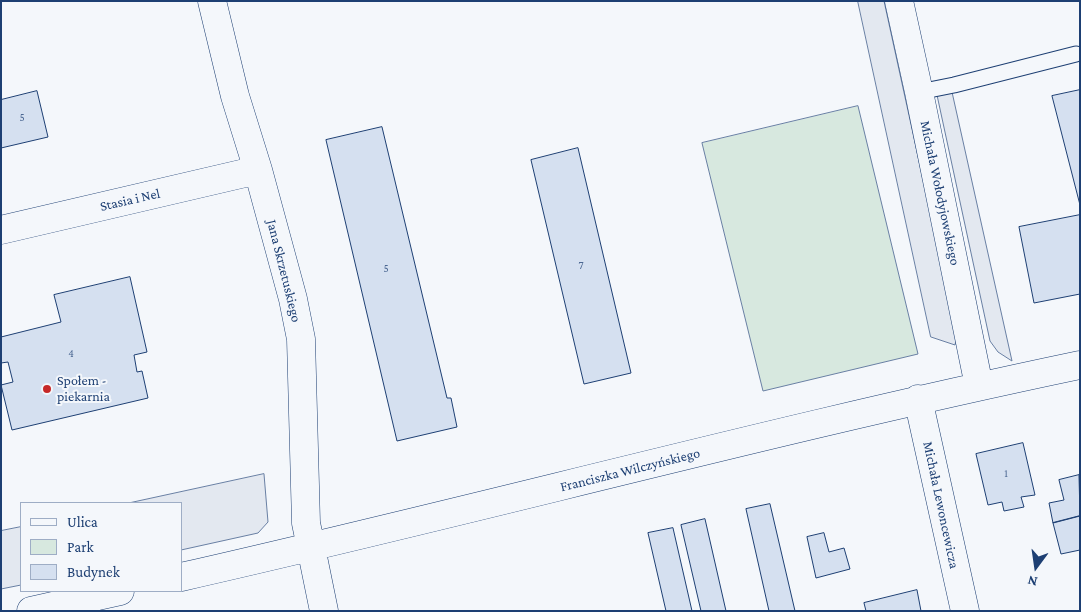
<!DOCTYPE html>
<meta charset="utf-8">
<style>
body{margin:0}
#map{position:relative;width:1081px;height:612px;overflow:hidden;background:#f4f7fb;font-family:"Crimson Pro",serif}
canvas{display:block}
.frame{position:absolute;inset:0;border:2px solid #1d3f73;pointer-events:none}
.legend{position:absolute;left:20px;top:502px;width:162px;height:90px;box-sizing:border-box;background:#f4f7fb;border:1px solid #9eadc5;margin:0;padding:6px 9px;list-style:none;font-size:15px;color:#1d3f73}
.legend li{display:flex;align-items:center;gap:10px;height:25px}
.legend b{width:25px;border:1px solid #9eadc5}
.north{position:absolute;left:1011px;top:542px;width:50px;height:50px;-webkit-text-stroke:4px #f4f7fb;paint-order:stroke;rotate:194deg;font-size:14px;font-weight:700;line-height:20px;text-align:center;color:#1d3f73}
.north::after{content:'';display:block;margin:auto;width:18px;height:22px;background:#1d3f73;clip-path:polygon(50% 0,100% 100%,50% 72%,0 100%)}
</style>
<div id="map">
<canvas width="1081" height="612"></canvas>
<div class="frame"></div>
<ul class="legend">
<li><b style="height:6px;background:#f4f7fb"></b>Ulica</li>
<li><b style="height:14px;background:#d7e8df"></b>Park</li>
<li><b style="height:14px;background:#d5e0f0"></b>Budynek</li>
</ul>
<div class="north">N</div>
</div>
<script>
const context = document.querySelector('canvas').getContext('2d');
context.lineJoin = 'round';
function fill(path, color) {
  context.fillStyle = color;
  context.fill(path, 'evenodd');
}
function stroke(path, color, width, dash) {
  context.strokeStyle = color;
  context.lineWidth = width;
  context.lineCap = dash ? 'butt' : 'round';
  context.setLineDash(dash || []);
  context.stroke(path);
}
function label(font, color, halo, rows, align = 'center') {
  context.font = font + ' "Crimson Pro",serif';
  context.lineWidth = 4;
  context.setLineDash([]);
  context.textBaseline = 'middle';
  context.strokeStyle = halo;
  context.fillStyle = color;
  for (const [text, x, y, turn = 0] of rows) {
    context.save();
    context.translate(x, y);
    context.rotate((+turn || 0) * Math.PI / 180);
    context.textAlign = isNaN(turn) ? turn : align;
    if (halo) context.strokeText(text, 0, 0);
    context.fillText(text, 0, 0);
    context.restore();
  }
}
const green = new Path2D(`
 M858,106l60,248 -155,37 -61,-248z`);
const parking = new Path2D(`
 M858,1h26l73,334 -2,10 -24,-8z
 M952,92l60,269 -14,-9 -8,-11 -53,-246z
 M264,474l4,48 -10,11 -77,17v-47h-52z
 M21,527v58l-20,4v-58z`);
const building = new Path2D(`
 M1080,90v115l-28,-109z
 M37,91l11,46 -47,11v-48z
 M382,127l65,271h4l6,29 -60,14 -71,-301z
 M578,148l53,225 -47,11 -53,-224z
 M1080,215v79l-46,9 -15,-76z
 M130,277l17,75 -13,3 3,17 5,-1 6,27 -136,32 -11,-45 12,-3 -5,-20 -7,1v-26l60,-15 -7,-27z
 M1023,443l12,52 -14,2 3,10 -20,4 -2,-9 -14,3 -12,-51z
 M1079,475l1,41 -27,7 -4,-20 15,-3 -5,-20z
 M770,504l25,107h-26l-23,-102z
 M1080,516v34l-19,4 -8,-31z
 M705,519l21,92h-25l-20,-86z
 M673,528l19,83h-26l-18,-78z
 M824,533l5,19 15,-4 6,21 -34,9 -9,-41z
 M917,590l4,21h-55l-2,-8z`);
const lane = new Path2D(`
 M919,92l35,-7 122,-31`);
const street = new Path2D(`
 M212,1l23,95 23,74 35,129 8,40 5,184 18,88
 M899,1l20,91 60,294
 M1,230l257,-60
 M918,399l47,212
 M181,577c300,-68 598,-149 899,-212
 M31,611l89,-20`);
const markers = [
 [47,389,5,"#c62828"]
];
const numberNames = [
 ["5",22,118],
 ["7",581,266],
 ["5",386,269],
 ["4",71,354],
 ["1",1006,474]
];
const streetNames = [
 ["Michała Wołodyjowskiego",940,193,78],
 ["Stasia i Nel",130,200,-13],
 ["Jana Skrzetuskiego",284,271,76],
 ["Franciszka Wilczyńskiego",630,470,-14],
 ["Michała Lewoncewicza",941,505,78]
];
const poiNames = [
 ["Społem -",57,381],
 ["piekarnia",57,397]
];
fill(green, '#d7e8df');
stroke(green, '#687fa3', 1);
fill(parking, '#e3e8f0');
stroke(parking, '#687fa3', 1);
fill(building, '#d5e0f0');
stroke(building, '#1d3f73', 1);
stroke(lane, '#1d3f73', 17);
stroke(street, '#1d3f73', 29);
stroke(lane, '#f4f7fb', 15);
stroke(street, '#f4f7fb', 28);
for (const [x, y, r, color] of markers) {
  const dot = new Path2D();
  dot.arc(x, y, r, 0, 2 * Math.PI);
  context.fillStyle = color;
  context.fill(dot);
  stroke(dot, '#f4f7fb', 2);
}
label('11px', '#4b6792', null, numberNames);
label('14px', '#1d3f73', '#f4f7fb', streetNames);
label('14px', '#1d3f73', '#f4f7fb', poiNames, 'left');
</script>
